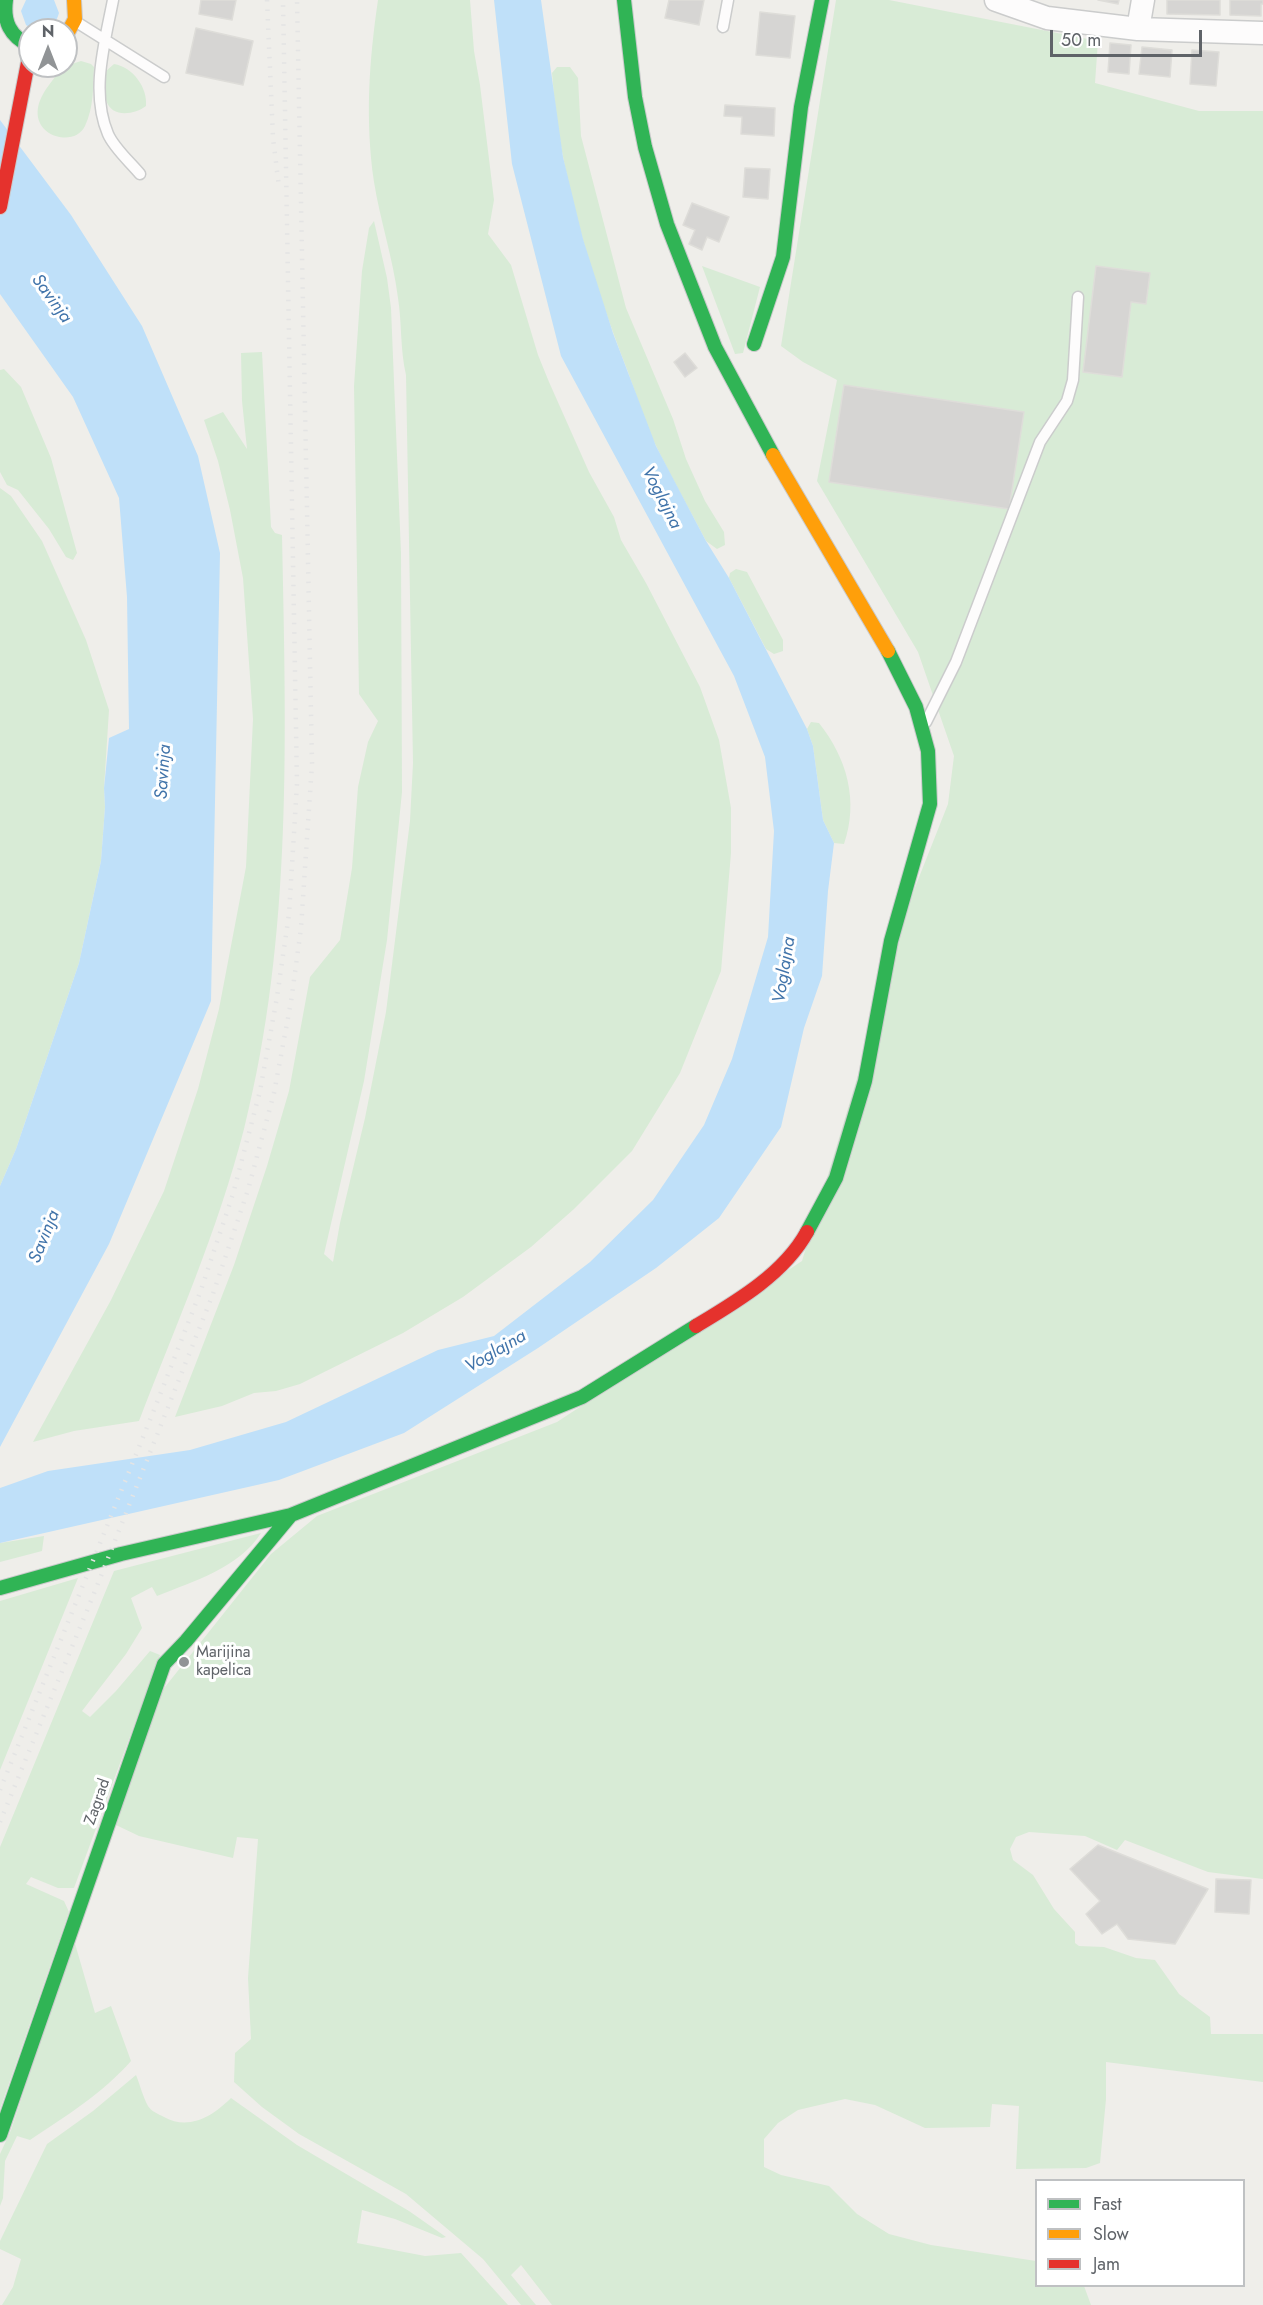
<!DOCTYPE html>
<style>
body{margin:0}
#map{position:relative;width:1263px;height:2305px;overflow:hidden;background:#efeeea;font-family:Jost,sans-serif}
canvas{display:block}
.legend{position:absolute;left:1035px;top:2179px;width:210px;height:108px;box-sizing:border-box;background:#fff;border:2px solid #bfc1c3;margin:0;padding:8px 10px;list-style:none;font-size:18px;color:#5f6368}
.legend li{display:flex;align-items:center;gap:12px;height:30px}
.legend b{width:30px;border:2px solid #bfc1c3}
.north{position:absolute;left:18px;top:18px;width:60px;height:60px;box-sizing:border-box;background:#fff;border:2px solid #bfc1c3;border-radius:50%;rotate:0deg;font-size:16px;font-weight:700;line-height:24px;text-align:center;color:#5f6368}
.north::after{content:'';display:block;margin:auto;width:21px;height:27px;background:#919496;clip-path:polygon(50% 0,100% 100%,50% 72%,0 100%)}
.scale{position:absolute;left:1050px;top:30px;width:152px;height:27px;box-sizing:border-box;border:3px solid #5f6368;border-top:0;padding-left:8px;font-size:18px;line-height:21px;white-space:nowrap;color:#5f6368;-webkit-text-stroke:4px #fff;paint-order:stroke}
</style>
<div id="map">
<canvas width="1263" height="2305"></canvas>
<ul class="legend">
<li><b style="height:8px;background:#30b455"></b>Fast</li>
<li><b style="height:8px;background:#ff9f0a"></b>Slow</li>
<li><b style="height:8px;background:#e5322d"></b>Jam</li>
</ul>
<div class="north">N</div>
<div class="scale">50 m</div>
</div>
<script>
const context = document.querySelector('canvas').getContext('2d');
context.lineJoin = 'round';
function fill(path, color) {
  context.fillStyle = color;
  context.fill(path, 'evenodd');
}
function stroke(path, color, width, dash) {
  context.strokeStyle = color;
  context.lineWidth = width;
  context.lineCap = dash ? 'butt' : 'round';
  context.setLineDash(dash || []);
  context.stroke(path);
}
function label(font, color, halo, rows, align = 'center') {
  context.font = font + ' Jost,sans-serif';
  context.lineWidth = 6;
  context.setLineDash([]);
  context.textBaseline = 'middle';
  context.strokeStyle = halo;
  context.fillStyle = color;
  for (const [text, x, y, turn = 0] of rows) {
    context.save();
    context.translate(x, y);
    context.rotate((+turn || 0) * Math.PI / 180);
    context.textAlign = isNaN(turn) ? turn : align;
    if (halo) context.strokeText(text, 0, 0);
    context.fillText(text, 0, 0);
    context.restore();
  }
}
const green = new Path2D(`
 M378,0h92l4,51 6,34 14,115 -6,34 23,31 27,90 11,27 40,90 25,45 7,23 25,43 54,104 19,53 12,68v45l-10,118 -41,102 -48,78 -58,58 -43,38 -68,50 -60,36 -103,51 -24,7 -22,2 -32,13 -47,11 59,-152 33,-99 22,-75 21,-114 30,-37 12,-72 6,-81 10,-45 10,-21 -19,-27 -5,-308 8,-115 7,-43 5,-7 13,57 4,30 10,245 1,239 -15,148 -23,141 -40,173 9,8 7,-39 25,-105 21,-106 24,-191 3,-58 -7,-388c-6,-26 -4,-52 -8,-77 -5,-40 -18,-78 -24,-116 -9,-62 -5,-121 4,-182z
 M836,0h53l209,41 -3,42 104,28h64v1768l-55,-7 -83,-32 -8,10 -32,-14 -56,-4 -13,5 -6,12 3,11 20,15 21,34 21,23v11l4,3 25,1 32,11 19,2 24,34 31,23 1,17h52v48l-157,-20v37l-6,64 -14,5 -70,1 3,-63 -27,-2 -2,23 -65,1 -50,-23 -30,-6 -47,11 -20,13 -14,16v28l17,8 48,11 28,28 32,20 42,11 105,16v25h48l7,19h-539l-31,-40 -10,10 25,30h-15l-38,-46 -77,-65 -107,-60 -37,-27 -28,-25 1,-29 16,-14 -3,-61 10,-139 -21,-2 -4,21 -94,-22 -23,-11 45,-133 110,-138 46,-38 240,-94 245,-161 110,-366 36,-91 6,-48 -36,-104 -101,-171 20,-101 -34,-18 -22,-16z
 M81,61l10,3 3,3c-1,20 0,40 -9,59 -12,26 -72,6 -36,-41 9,-13 17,-20 32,-24z
 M114,64c19,3 34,24 32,42 -12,9 -35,12 -40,-6 -3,-9 0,-21 0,-29z
 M557,67h13l8,11 3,58 45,172 47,111 13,40 19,42 19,31 1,13 -8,4 -11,-8c-16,-31 -34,-62 -49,-93 -12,-24 -20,-51 -29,-76 -37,-96 -69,-197 -76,-299z
 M702,266l58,21 -17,66 -8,1z
 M262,352l9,175 4,6 7,2c4,199 11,400 -38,594 -26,101 -68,196 -105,292l-65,10 -41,11 78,-142 53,-109 34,-102 21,-80 27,-142 7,-148 -10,-141 -13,-68 -12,-49 -14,-41 19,-8 24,37 -5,-48 -1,-48z
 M4,369l17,18 30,71 26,95 -4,7 -7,-3 -17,-28 -31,-39 -11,-5 -7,-13v-102z
 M0,488l11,8 31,45 44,99 23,70 -5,78 1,19 -4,54 -22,102 -63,186 -16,37z
 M736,569l11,3 36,68v11l-9,3 -8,-5 -37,-71 1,-5z
 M811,722l8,1c28,35 40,78 25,121l-10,-1 -11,-23 -10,-74 -6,-17z
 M261,1533c-22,35 -67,48 -104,63l-5,-9 -21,11 11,30 -16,26 -44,57 8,6 26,-26 34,-40 10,4 -86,233h-16l-27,-11 -5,7 38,17 5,11 -69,197v-262l114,-276z
 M44,1536l-2,15 -42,11v-19z
 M78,1578l-78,192v-169z
 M74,1940l21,73 16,-7 20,55c-28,32 -65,55 -101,79l-13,-4 -12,25 -2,37 -3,8v-52l11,-24z
 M136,2075c4,10 7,22 12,31 3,5 10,8 16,11 25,14 49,-1 67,-19l66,47 112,66 37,26 -4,1 -47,-19 -33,-9 -5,33 68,13 36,-3 47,52h-506l11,-18 8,-28 -21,-10v-8l47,-97 46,-33z`);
const water = new Path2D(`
 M26,0h28l5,13c-4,16 -19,22 -33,12l-5,-14z
 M494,0h47l22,157 20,82 30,94 43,113 50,95 23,37 78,151 6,17 10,74 11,23 -6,48 -6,85 -18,52 -23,99 -62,91 -63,50 -118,80 -134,85 -125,47 -279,63v-55l48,-17 142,-21 96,-28 152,-72 56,-14 96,-74 63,-62 51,-75 28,-66 36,-122 6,-106 -9,-74 -31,-81 -173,-320 -49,-192z
 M0,120l71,95 71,111 56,130 22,97 -9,448 -102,243 -109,203v-261l16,-37 63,-186 22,-102 4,-54 -1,-19 5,-50 20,-9 -2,-132 -8,-99 -46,-101 -73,-103z`);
const building = new Path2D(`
 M201,0h35l-4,20 -33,-6z
 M669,0h35l-5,25 -34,-7z
 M1098,0h21l-1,4z
 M1167,0h53v15l-53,-1z
 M1230,0h33v4h-2v12l-31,-1z
 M760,12l35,4 -5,42 -34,-3z
 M196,28l57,13 -10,44 -57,-12z
 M1110,43l21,2 -2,29 -21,-2z
 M1142,47l30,3 -2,27 -31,-3z
 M1192,50l27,2 -3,34 -26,-2z
 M725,105l50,3 -1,28 -33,-2 1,-17 -18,-1z
 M745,168l25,1 -2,30 -25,-2z
 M692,203l37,14 -10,25 -12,-5 -5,13 -13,-6 6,-14 -12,-5z
 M1096,266l54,7 -4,31 -15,-2 -9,75 -39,-5z
 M685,353l12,15 -12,9 -11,-15z
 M844,385l180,27 -15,97 -180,-27z
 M1098,1845l110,44 -33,55 -47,-5 -11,-15 -15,10 -16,-20 14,-13 -30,-32z
 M1216,1879l35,1 -2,34 -34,-2z`);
const lane = new Path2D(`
 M113,0c-8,42 -23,92 -5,134 6,14 22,28 32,40
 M78,23l86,54
 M723,27l5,-27
 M926,722l30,-60 84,-220 27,-41 6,-21 5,-83`);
const street = new Path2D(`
 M996,0l51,18 91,11 125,4
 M1138,29l5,-29`);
const fast = new Path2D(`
 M6,0c-3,22 4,36 24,46
 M624,0l11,97 10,50 22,77 48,123 58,108
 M754,344l29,-87 18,-150 21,-107
 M807,1232l29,-54 29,-97 26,-140 39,-137 -2,-53 -12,-44 -28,-56
 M0,1588l121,-34 170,-39 291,-118 114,-71
 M0,2135l164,-471 22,-23 105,-126`);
const slow = new Path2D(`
 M66,36l9,-17 -1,-19
 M773,455l115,196`);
const jam = new Path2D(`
 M0,207l30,-155
 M696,1326c40,-24 88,-52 111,-94`);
const rail = new Path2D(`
 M267,0l6,138 6,49
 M0,1790l154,-380 47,-120 32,-96 27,-103 17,-94 12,-83 8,-130 -14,-784
 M0,1822l95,-231 118,-297 35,-104 26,-97 17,-91 10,-74 11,-164 -15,-764`);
const markers = [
 [184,1662,6,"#919496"]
];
const poiNames = [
 ["Marijina",196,1653],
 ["kapelica",196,1671]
];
const streetNames = [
 ["Zagrad",98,1802,-71]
];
const waterNames = [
 ["Savinja",51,299,54],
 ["Voglajna",661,498,63],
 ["Savinja",164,772,-86],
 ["Voglajna",785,970,-81],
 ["Savinja",45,1237,-68],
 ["Voglajna",496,1352,-30]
];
fill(green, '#d8ebd6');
fill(water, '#bfe0f9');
fill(building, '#d6d5d3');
stroke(building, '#deddd9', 1.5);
stroke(lane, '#cbcccc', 13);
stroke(street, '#cbcccc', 25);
stroke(fast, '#cacacb', 16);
stroke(slow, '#cacacb', 16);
stroke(jam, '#cacacb', 16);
stroke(lane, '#fdfcfc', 10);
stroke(street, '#fdfcfc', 22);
stroke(fast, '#30b455', 14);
stroke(slow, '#ff9f0a', 14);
stroke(jam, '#e5322d', 14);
stroke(rail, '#e4e4e4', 4.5, [1.5, 8]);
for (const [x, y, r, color] of markers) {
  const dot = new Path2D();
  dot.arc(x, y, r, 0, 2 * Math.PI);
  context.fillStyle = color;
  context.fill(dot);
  stroke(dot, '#fff', 2);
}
label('16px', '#5f6368', '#fff', poiNames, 'left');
label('16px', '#5f6368', '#fff', streetNames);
label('italic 18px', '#4174aa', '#fff', waterNames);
</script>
